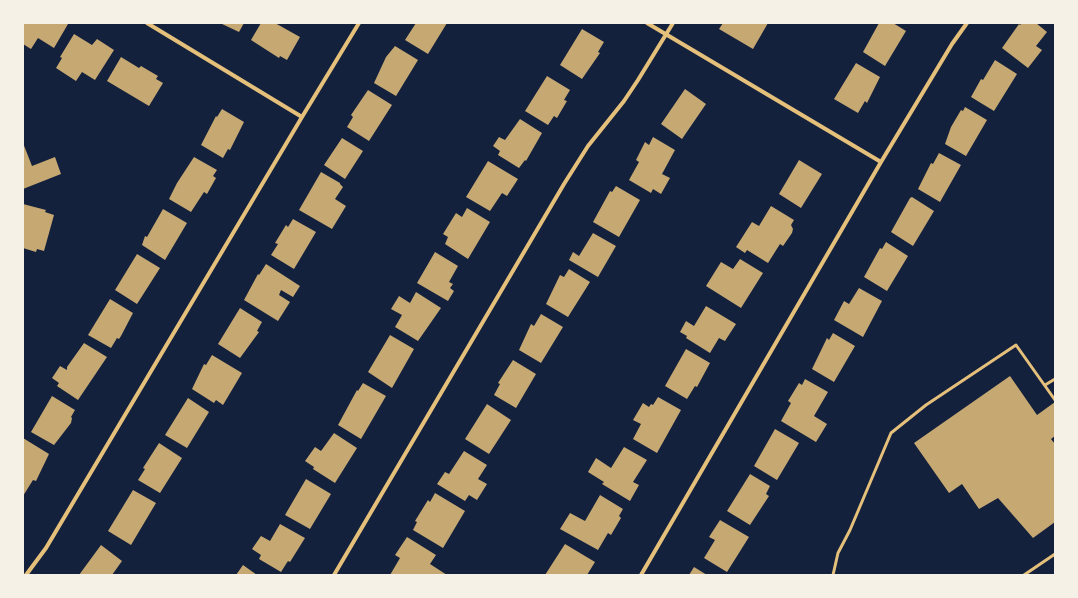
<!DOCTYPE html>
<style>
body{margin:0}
#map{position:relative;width:1078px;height:598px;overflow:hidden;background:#14213d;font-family:Overpass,sans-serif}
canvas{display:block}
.frame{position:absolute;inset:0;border:24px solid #f6f1e7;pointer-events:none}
</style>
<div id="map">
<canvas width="1078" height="598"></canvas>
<div class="frame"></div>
</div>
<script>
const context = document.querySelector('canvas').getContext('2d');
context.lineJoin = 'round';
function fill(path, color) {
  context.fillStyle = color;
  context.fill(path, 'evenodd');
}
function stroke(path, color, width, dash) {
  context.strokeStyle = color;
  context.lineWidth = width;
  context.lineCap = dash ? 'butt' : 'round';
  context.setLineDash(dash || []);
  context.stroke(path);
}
const building = new Path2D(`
 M23,23h43l2,1 -14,24 -16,-10 -7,11 -8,-5z
 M220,23h24l-5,9z
 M261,23h14l25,14 -13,23 -7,-4 -1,2 -28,-18z
 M416,23h31l-19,31 -23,-14z
 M723,23h45l-15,26 -34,-20z
 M879,23h14l13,8 -21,35 -22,-14z
 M1022,23h14l11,9 -11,14 6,4 -14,18 -26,-20 17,-24 1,1z
 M582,29l22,13 -6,10 2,1 -18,26 -22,-14z
 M74,34l18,11 5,-6 17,11 -19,30 -13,-8 -6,9 -20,-13 6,-10 -2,-1z
 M395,46l23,14 -22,36 -22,-13 12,-26z
 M121,57l18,11 2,-2 17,10 -2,3 7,4 -14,23 -42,-25z
 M995,60l22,14 -23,37 -23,-14 10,-18 2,1z
 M856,63l24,14 -13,26 -2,-2 -7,12 -24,-14z
 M547,76l23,14 -6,10 3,1 -10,17 -3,-2 -6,9 -23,-14z
 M685,89l21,15 -24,35 -21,-15z
 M368,90l24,15 -23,36 -22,-14 6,-10 -2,-2z
 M965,107l22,13 -21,36 -21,-12 6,-17 10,-17 2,1z
 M222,109l22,13 -14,28 -2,-1 -5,9 -22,-13 15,-29 1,1z
 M520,119l22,14 -16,28 -1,-1 -6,8 -21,-13 2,-4 -7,-5 6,-9 6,3z
 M653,137l22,13 -13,24 8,4 -9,16 -8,-5 -2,4 -22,-13 10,-18 -3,-2 9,-18 4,3z
 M342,138l21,13 -18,28 -21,-14z
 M23,143l9,23 23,-9 6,17 -38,15z
 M939,153l22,12 -21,37 -22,-13 13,-26 2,1z
 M194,157l23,13 -4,6 3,2 -9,16 -3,-2 -13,20 -22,-13 8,-16z
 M799,160l23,14 -21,34 -22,-14z
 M488,161l30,18 -11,17 -5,-3 -12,18 -24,-14z
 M321,172l19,11v1l3,3 -8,12 11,7 -14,23 -33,-19z
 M616,186l24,14 -21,37 -26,-15 17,-31 2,1z
 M912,197l22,14 -21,35 -22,-14 19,-34z
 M23,204l23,6 -1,2 9,3 -10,36 -7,-2 -1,3 -13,-4z
 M771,206l23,14 -3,5 2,4 -1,4 -9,13 -3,-2 -12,19 -21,-13 -2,3 -9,-6 16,-25 7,4z
 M467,208l23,14 -22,37 -23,-15 3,-7 -5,-3 13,-21 6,4z
 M163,209l24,14 -22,37 -23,-15 3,-9 2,1z
 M293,219l23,13 -22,37 -23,-14 7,-11 -3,-1 11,-18 2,2z
 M593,233l23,13 -18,31 -29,-17 4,-8 6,4z
 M886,242l22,14 -21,35 -23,-14 16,-29 2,1z
 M435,252l23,14 -9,16 4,2 -3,4 4,3 -6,10 -31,-18z
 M137,254l23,14 -23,36 -22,-14z
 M740,259l23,14 -22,35 -35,-22 15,-24 12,7z
 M266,264l34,22 -7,11 -12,-7 -2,5 11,7 -12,19 -34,-21 14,-26 1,1z
 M569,269l21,13 -22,35 -22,-13 14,-29 4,2z
 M859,288l23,13 -19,36 -29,-17 10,-19 5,3z
 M416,292l25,16 -23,33 -23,-14 7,-12 -11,-6 8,-13 11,7z
 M110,299l23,14 -12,23 -2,3 -2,-1 -6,10 -23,-13z
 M706,306l30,18 -11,17 -6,-3 -9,15 -24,-15 1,-2 -7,-4 6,-11 8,5z
 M240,308l22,14 -5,9 2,1 -19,26 -22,-14z
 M541,314l22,13 -22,36 -22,-13 12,-26 3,2z
 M833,333l22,13 -21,36 -22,-13 15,-31 2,2z
 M390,335l24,14 -22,39 -24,-16z
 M84,343l23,14 -29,43 -21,-14 2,-3 -7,-5 8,-12 7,4v-3z
 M686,349l24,14 -13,24 -2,-1 -8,13 -22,-13z
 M212,355l30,18 -19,32 -7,-5 -2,3 -22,-14 12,-25 2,1z
 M513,360l23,14 -20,34 -22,-13 6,-11 -2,-1z
 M1010,376l27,39 18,-13v34l-4,3 4,5v78l-22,16 -35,-40 -19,11 -17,-25 -13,9 -35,-50z
 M805,379l23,13 -14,24 13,8 -11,18 -35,-21 10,-18 -3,-2 11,-18 3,2z
 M363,383l23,13 -25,43 -23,-14 19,-35 1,1z
 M52,396l23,14 -4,7 1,1 -1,5 -17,22 -23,-13z
 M658,397l23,13 -24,43 -24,-14 8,-15 -8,-4 10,-17 6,4 2,-3 2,1z
 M188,398l21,14 -22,36 -22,-13z
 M487,404l24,16 -22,34 -24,-15z
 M775,429l24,14 -22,37 -23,-14z
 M334,433l23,15 -22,35 -22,-14 1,-2 -9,-6 10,-14 6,4z
 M23,438l26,16 -13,27 -3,-1 -10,16z
 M159,443l23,15 -22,35 -22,-13 7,-11 -2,-1z
 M624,447l23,13 -14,22 6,3 -9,16 -28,-17 2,-2 -16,-10 8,-14 15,10z
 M464,451l23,14 -9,14 9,5 -10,16 -8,-5 -4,6 -28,-17 8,-12 4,2z
 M750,474l20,12 -4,8 3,2 -19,29 -23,-14z
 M306,479l25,15 -21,35 -25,-14z
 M133,490l23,13 -25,42 -23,-14z
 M435,493l30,18 -22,37 -30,-18 4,-8 -2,-1 13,-21 2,2z
 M600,495l23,14 -4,7 2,2 -10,17 -3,-2 -10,17 -38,-21 10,-16 15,8z
 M720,520l29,17 -22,35 -23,-14 11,-18 -6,-3z
 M280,524l25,14 -15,24 -2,-1 -7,11 -22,-13 2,-4 -9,-6 9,-13 9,5z
 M407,537l29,18 -6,9 17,11h-57l10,-17 -5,-3z
 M565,544l30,18 -8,13h-42z
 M101,545l21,16 -10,14h-33z
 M243,565l14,10h-21z
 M694,567l13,8h-18z`);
const service = new Path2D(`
 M1045,385l10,-6
 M833,575l5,-22 12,-23 41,-97 35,-28 90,-60 39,55
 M1024,575l31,-21`);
const minor = new Path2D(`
 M147,23l155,94
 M647,23l234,139
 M26,575l20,-27 256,-431 57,-94
 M334,575l230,-391 24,-38 36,-45 14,-21 35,-57
 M641,575l240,-413 71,-118 15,-21`);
fill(building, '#c6a872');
stroke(service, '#e5c07b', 3);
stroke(minor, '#e5c07b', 4);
</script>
